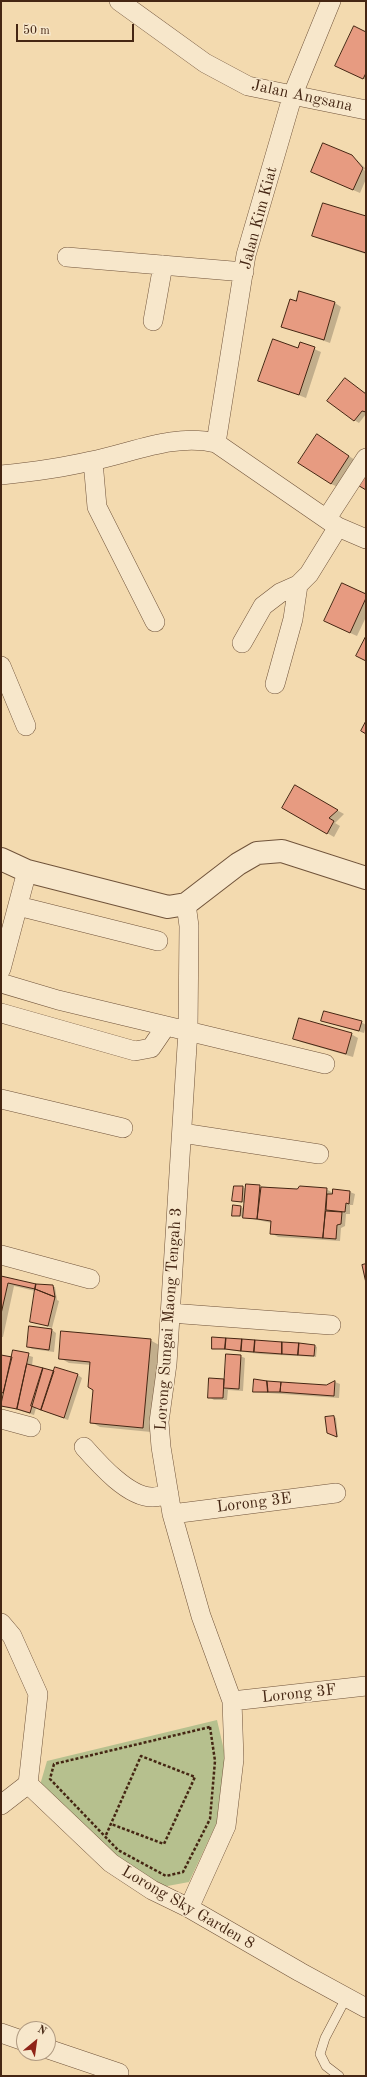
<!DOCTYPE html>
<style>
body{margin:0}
#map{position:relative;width:367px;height:2077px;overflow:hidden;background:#f3daaf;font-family:"Old Standard TT",serif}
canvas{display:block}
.frame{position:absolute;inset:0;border:2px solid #452613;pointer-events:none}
.north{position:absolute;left:16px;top:2021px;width:40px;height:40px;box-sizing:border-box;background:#f7e7cb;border:1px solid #b09a81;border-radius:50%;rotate:29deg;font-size:11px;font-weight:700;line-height:16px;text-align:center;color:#452613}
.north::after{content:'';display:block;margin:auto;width:14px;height:18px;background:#8f2418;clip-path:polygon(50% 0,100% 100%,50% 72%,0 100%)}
.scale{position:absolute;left:16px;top:24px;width:118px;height:18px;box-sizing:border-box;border:2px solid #452613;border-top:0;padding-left:5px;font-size:12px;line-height:14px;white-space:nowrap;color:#452613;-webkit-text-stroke:3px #f7e7cb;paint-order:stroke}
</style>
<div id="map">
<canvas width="367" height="2077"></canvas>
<div class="frame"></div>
<div class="north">N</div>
<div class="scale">50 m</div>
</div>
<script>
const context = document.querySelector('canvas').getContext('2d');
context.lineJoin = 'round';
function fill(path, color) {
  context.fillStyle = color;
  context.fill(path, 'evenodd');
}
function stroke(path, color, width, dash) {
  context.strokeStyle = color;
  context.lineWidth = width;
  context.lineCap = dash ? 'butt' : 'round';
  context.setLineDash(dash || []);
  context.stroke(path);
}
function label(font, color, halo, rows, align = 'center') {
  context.font = font + ' "Old Standard TT",serif';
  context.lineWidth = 3;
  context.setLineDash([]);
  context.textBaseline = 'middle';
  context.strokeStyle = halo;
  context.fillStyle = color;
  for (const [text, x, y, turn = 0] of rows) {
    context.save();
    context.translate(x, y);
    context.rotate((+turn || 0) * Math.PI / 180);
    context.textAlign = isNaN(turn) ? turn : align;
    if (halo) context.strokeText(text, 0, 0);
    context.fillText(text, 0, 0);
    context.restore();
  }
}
const green = new Path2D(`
 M217,1720l9,39 -8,61 -29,62 -27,5 -49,-28 -73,-74 7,-24z`);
const shadow = new Path2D(`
 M366,33v47l-23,-11z
 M351,156l15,16v7l-6,14 -48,-21z
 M356,159l10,10v2z
 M366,217v37l-46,-15 -6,-4z
 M297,303h38l6,4 -11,36 -48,-17z
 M300,343l21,9 -15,46 -46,-18 38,-31z
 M366,394v20l-7,9 -5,-3z
 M324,440l31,20 -17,27 -7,-3z
 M366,595v22l-9,19 -25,-11z
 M295,787l49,27 -9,9 5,3 -6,11 -51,-29z
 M322,1021l39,1 5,3 -2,8z
 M351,1034l7,4 -5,19 -52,-15 -7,-3z
 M247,1185l50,5 29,-1 7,4 1,-3 16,2 5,2 -2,11h-3v9h-4l-1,12 -4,2 -1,13 -62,-4 -7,-4 1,-10 -39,-8 8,-8 4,2v-6l-12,-2 10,-14 3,2z
 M1,1277l36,9 18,1 2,13 2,1 -7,27 -21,-7 4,-30 -21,-5 -11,51h-2z
 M52,1330l4,3 -2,19 -22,-3 -4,-3z
 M150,1340l9,5 -8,87 -51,-5 -9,-5 3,-32 -3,-25 -22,-2 -9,-5z
 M315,1346l2,1 -1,10 -56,-3 -47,-6z
 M14,1351l19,6 -1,9 23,7 23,2 4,3 -14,42 -32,-12 -2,7 -32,-10 2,-11 -3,-1v-37l11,3z
 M240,1356l5,2 -2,33 -15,-1 -1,10h-13l-5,-3 1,-18 15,1z
 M335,1382l5,2 -1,14 -85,-6 72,-6z
 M334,1417l2,1 2,19 -8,-3z`);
const building = new Path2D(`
 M354,26l12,6v41l-3,6 -28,-13z
 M323,143l29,12 11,13 -10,22 -42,-18z
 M323,203l43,13v37l-54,-17z
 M299,291l36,11 -11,38 -43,-13 9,-28 6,2z
 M273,339l25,9 2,-6 15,5 -16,48 -41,-14z
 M345,378l21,16v18l-4,-1 -8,10 -27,-20z
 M317,434l32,22 -18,28 -33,-21z
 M366,467v23l-10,-6z
 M342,583l24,11v4l-16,35 -26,-12z
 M366,636v25l-10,-5z
 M366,721v13l-5,-3z
 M295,785l43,25 -9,8 5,3 -7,13 -45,-26z
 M324,1011l38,10 -3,10 -38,-10z
 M299,1018l53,15 -6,21 -53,-15z
 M246,1184l14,1 -3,34 -14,-1z
 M234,1186h9l-1,16 -10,-1z
 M300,1186l27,2 -4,50 -53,-4 1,-13 -14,-2 4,-32 36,2z
 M333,1189l17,2 -1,13 -3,-1 -1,9 -19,-2 1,-16h5z
 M233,1205l8,1 -1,10h-8z
 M326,1211l16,1 -1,12 -4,1 -1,14 -13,-1z
 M366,1264v19l-4,-18z
 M1,1276l35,8 -1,5 -27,-6 -7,31z
 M36,1284l17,1 2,12 -20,-8z
 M35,1289l20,8 -7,29 -18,-4z
 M29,1326l23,3 -3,21 -22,-3z
 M61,1331l90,8 -8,89 -53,-5 3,-33 -5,-3 2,-25 -31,-3z
 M212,1337l14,1 -1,11h-13z
 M226,1338l16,1 -1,12 -16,-2z
 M242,1339l13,1 -1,12 -13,-1z
 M255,1340l27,2v12l-28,-2z
 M282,1342l17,1 -1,12 -16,-1z
 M299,1343l16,2 -1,11 -16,-1z
 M13,1350l16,3 -12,56 -16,-3z
 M226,1354l15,1 -2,34 -15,-1z
 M1,1355l11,2 -9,36 -2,-1z
 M27,1364l16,4 -13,45 -13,-4z
 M55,1367l23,7 -14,44 -23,-8z
 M43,1368l11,3 -13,39 -10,-4z
 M209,1378l15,1 -1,19h-15z
 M254,1379l13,2 1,11h-15z
 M267,1381l14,1 -1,10h-12z
 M335,1381l-1,15 -54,-4 1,-10 45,3z
 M334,1416l3,21 -10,-4 -2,-16z`);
const path = new Path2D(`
 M210,1727l5,34 -5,58 -27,53 -17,4 -48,-26 -68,-71 4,-15z
 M106,1835l35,-79 54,21 -31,67 -53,-20`);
const service = new Path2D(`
 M339,2076l-13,-10 -6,-12 5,-16 21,-40`);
const minor = new Path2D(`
 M119,1l86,62 43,23 118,24
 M67,257l177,15
 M153,321l10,-56
 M216,443l30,-188 47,-161 38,-93
 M93,461l4,46 58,115
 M1,475c30,-3 60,-7 90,-14 41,-8 83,-28 125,-18l122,84 28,12
 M327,518l39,-60
 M242,643l21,-37 17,-13 18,-8 11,-11 29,-47
 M1,666l25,60
 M275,684l18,-65 5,-34
 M186,904l3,22 -1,104 -21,334 -8,58 2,25 11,67 29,102 31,85 2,58 -8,67 -37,82
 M18,906l140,35
 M1,969l26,-98
 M1,983l57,17 267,64
 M1,1013l134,38 16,-3 15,-22
 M1,1099l122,29
 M182,1133l137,21
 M1,1255l89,24
 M170,1313l161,12
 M1,1419l30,8
 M84,1447c15,17 45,51 69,50 5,0 11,-2 16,-3
 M172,1514l164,-21
 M1,1623l11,13 26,58 -10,90
 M232,1701l134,-15
 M28,1784l83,79 41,27 37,18 111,64 66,36
 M1,1805l27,-21
 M1,2033l23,8
 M48,2049l71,24`);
const tertiary = new Path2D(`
 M1,859l26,12 141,36 18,-3 52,-40 19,-11 25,-2 84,27`);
const streetNames = [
 ["Jalan Angsana",302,96,12],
 ["Jalan Kim Kiat",259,218,-75],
 ["Lorong Sungai Maong Tengah 3",169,1319,-86],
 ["Lorong 3E",254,1503,-7],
 ["Lorong 3F",299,1694,-6],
 ["Lorong Sky Garden 8",188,1908,30]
];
fill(green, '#b6c08e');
fill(shadow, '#0003');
fill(building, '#e79b81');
stroke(building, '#452613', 1);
stroke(service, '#70533a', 10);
stroke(minor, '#70533a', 20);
stroke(tertiary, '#70533a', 24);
stroke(path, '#452613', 2.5, [3, 2]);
stroke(service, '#f7e7cb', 9);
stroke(minor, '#f7e7cb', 19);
stroke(tertiary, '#f7e7cb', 22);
label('16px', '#452613', '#f7e7cb', streetNames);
</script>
